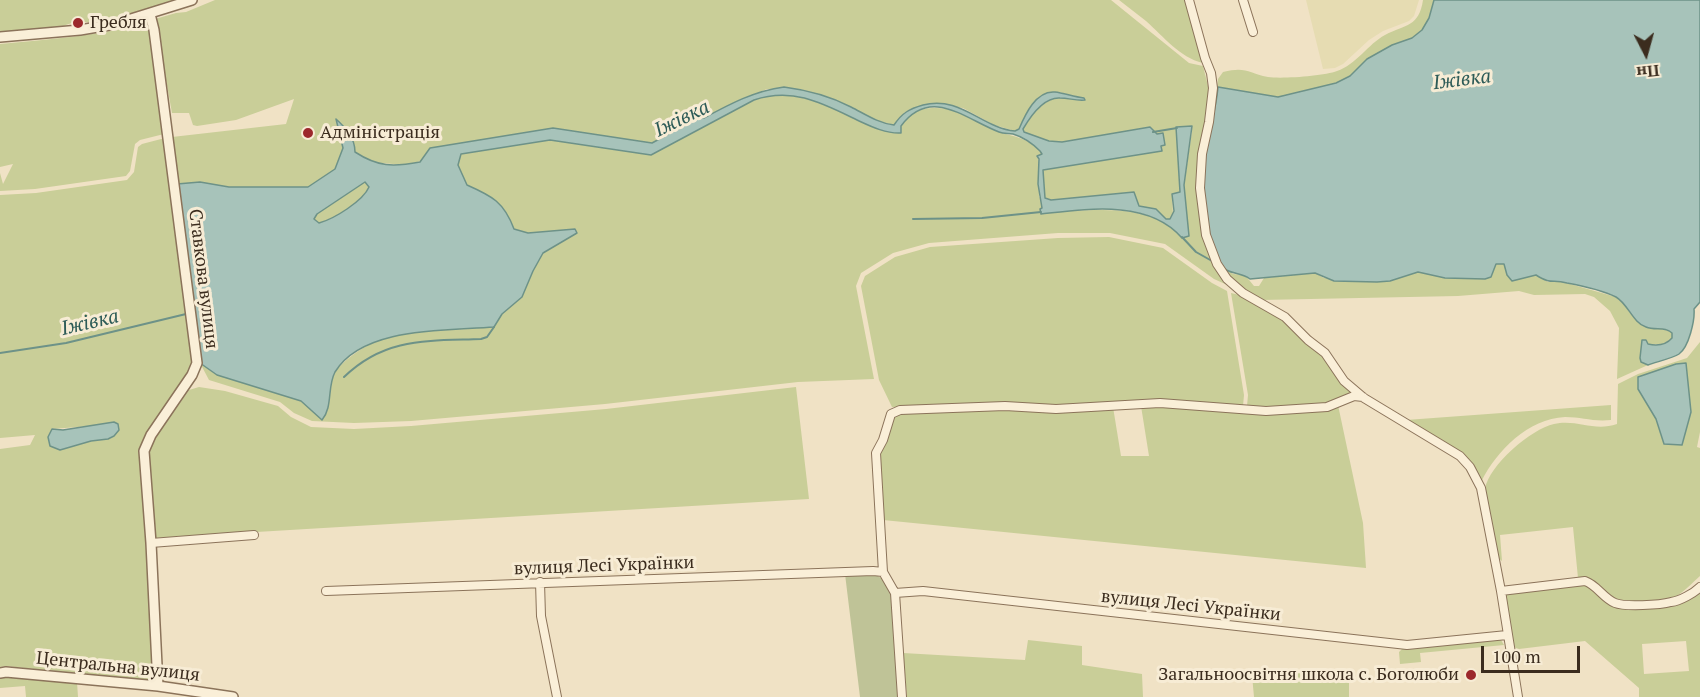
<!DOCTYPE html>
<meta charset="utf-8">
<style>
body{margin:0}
#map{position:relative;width:1700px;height:697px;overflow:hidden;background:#f0e2c5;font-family:"PT Serif",serif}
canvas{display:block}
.north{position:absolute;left:1616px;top:24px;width:60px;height:60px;-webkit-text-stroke:4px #f7ecd5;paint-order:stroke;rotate:174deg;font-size:16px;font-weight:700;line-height:24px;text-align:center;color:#3b2c1e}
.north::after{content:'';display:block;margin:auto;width:21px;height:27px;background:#3b2c1e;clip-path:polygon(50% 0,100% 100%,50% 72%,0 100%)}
.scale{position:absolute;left:1481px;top:646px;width:99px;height:27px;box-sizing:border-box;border:3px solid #3b2c1e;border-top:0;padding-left:8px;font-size:18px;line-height:21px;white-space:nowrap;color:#3b2c1e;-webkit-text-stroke:4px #f7ecd5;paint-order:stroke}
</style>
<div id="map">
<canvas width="1700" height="697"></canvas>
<div class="north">Пн</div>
<div class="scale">100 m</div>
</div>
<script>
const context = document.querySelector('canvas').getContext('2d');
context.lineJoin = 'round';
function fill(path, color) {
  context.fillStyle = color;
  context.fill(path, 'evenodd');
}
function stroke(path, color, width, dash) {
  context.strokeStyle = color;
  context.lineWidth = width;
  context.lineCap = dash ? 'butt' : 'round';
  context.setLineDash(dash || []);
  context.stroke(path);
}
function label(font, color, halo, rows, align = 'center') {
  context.font = font + ' "PT Serif",serif';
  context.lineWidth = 6;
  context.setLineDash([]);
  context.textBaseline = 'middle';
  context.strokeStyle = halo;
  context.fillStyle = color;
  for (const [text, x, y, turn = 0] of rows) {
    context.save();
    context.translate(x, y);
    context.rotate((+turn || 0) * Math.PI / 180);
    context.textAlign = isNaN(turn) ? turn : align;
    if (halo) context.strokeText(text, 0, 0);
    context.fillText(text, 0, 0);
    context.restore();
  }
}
const farmland = new Path2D(`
 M1306,0h113l-5,16 -5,5 -26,10 -14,9 -26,24 -8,4 -12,1z`);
const green = new Path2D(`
 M0,0h176c-25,8 -49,17 -75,21 -13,3 -24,-2 -37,5l-64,6z
 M215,0h896l78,63 14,3 6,24 -6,145 31,53 -20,-9 -49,-35 -55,-11h-52l-129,10 -36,10 -32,20 -5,13 18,93 -76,3 -193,22 -194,17 -57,2 -42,-2 -18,-8 -14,-11 -71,-22 -9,-17 -28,-226 114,-13 8,-25 -58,21 -39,6 -4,-1 -4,-12h-17l-17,-94 21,-6 10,-1zM767,89h31l30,8 47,23 19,5 11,-13 23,-8 35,4 31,17 21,6 4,-2c7,-15 16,-37 36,-37 9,0 19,5 29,6l1,2c-9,1 -16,-2 -25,-2 -16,0 -30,19 -37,31l1,3 25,9 13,1 88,-15 14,18h-3l1,6 -119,19 2,28 6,2 83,-8 5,14 17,3 10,10h4l3,-4 -1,-21 8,-2 -4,-65 16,4 -8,54 -2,53c-22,-26 -53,-28 -85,-28 -7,0 -16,1 -23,0 -12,-2 -24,-9 -35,-13 1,-13 3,-30 -2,-41l5,-2c-9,-14 -25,-17 -40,-21 -6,-2 -12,-6 -17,-9 -18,-9 -33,-17 -53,-16 -15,1 -23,6 -31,18l-29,1 -49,-24 -28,-7 -24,-2 -17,6 -103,55 -101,-15 -89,14 -21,17 29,158c-34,1 -73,0 -104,18 -17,9 -31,25 -46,39l3,33 -21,-18 -84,-26 -17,-193 29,5h79l27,-18 8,-21 -6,-27 17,31 16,10 35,3 148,-37 99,15 48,-26 4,1 29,-15z
 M1119,0h66l18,63c-24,-6 -39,-26 -57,-42 -9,-7 -18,-14 -27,-21z
 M1423,0h11l-5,18 -7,12 -10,8 -20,7 -25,14 -17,17 -14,7 -58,14 -60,-10 -10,147 5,-111 5,-44 5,-7c23,-6 25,1 45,5 14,2 56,-1 69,-6 19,-6 31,-27 48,-36 21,-11 34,-8 38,-35z
 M148,22l16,112 -24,6 -5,4 -5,27 -4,5 -91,13 -35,2v-18l3,11 10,-20 -13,3v-123c51,-5 99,-8 148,-22z
 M165,138l27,224 -3,11 -42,59 -7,18 14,231 -148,-15 -6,1v-218l30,-4 5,-10 -35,3v-243l36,-2 91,-13 7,-8 4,-25 4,-3zM118,424v6l-4,6 -6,3 -17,2 -31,9 -8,-21z
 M365,182l4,5c-6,14 -35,32 -50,36l-5,-4 3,-5z
 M1109,237l54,11 49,35 15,8 17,104 -1,11 -351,1 -13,-27 -18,-94 4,-10 30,-19 35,-10 128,-9z
 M1219,263l14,11 12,1 9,11h5l5,-8 51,-5 9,5 66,3 28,-9 27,6 55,-15 4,1 3,11 12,4 17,-4 12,7h15l53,15c11,7 16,23 28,29 9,5 20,0 28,7v5l-9,6h-15l-7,18 7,3 -31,14 2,-51 -9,-17 -16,-14 -9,-3 -51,1 -15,-4 -61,5 -197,4c-18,-7 -31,-22 -42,-37z
 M1231,293c34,6 68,37 92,60 12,12 21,27 31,40l-28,12 -60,3 -19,-2 1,-11z
 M1700,342v90l-3,15 3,1v128c-8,7 -16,16 -25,21 -8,4 -53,6 -61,1 -15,-8 -16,-19 -36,-20l-5,-51 -73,8 2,26 -5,-4c-2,-13 -14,-58 -12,-68 4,-24 46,-60 69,-65 23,-5 40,8 63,0l1,-40 20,-10 49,-16zM1686,363l5,49 -27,32 -8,-25 -18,-30 1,-12 37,-13z
 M199,387l26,4 53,15 13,11 20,10 43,2 57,-3 195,-17 190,-22 13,112 -653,39 -7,-85 7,-16 33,-47z
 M1338,405l25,118 3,45 -483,-48 -5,-66 14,-38 8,-4 213,-5 8,49h28l-8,-50 103,5z
 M1611,405v15c-18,2 -29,-3 -46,-3 -37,2 -68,33 -84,65l-9,-17 -66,-45z
 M1576,583l15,2 21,20h61l27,-15v107h-61v-9l-54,-47 -66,8 -6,-2 -8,-54zM1686,641l3,30 -45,3 -2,-30z
 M1028,640l54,6v19l60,9 1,23h-236l-4,-44 122,7z
 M1501,640l3,5 -84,8 1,9 -21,2 -1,-12 3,-3z
 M1349,671v26h-95l-2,-22z
 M6,675l71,7 1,15h-52l-1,-11 -25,2v-11z`);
const cemetery = new Path2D(`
 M845,574c27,0 34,-6 48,21l6,102h-39z`);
const water = new Path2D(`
 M1434,0h266v302l-6,7c1,11 -5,38 -15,45 -6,4 -23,8 -31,11l-7,-3 -1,-4 2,-18h4l2,4c9,2 18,1 24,-6v-5c-7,-7 -17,-2 -26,-6 -13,-4 -18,-23 -30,-30 -14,-7 -33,-11 -49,-14 -16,-4 -15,2 -31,-8l-24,6 -5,-6 -3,-11h-8l-5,13 -6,2 -40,-1 -27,-6 -28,9 -13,1 -43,-1 -19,-8 -65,6c-10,-8 -23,-3 -32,-17 -15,-26 -17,-77 -13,-106 3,-24 11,-44 13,-69l60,10 58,-14 14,-7 17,-17 25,-14 20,-7 10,-8 7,-12z
 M784,87c23,3 46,9 67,20 14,7 27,16 43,18 8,-12 15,-16 29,-20 37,-10 59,23 92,26l4,-2c6,-14 17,-39 36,-37 9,1 19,5 29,6l1,2c-9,1 -16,-2 -25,-2 -16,-1 -30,19 -37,31l1,3 25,9 13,1 88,-15 7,7 6,-1 2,12 -4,1 1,5 -119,19 2,28 6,2 83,-8 5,14 17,3 10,10h4l4,-8 -2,-17 8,-2 -4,-65 16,-1 -8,59 5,51 -7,2c-33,-39 -96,-29 -141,-24l-1,-5 2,-1 -4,-24 1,-25 -2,-3 5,-2 -2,-3c-7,-7 -17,-14 -27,-17 -5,-1 -9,0 -14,-2 -34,-13 -68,-46 -98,-6v7c-15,1 -31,-7 -44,-13 -35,-17 -64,-33 -103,-20l-103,55 -101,-15 -89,14 -3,11 9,20c25,11 37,17 47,44l14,4 47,-4 2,4 -34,20 -10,18 -11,26 -20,17 -8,13c-46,4 -131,-1 -159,45 -8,15 -2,35 -13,48l-21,-19 -84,-26 -17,-12 -23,-179 23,-2 29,5h79l27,-18 8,-21 -7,-29c10,9 19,19 19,33 23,15 38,15 65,10l10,-14 123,-20 99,15 48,-26 4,1c26,-14 50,-27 80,-31zM365,182l4,5c-6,14 -35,32 -50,36l-5,-4 3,-5z
 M1686,363l5,49 -9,33 -18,-1 -8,-25 -18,-30v-12l38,-13z
 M114,422l4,2 1,6 -5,6 -6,3 -17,2 -31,9 -10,-4 -2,-9 4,-8 11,1z`);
const stream = new Path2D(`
 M1153,132l24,-4
 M913,219l69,-1 59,-6
 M1182,237l14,15 16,9
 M0,353l66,-10 120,-29
 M344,377c41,-40 84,-36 137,-38l6,-2 7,-10`);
const minor = new Path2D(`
 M1189,0l16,58 6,15 2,15 -4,34 -7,32 -2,34 6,47 11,29 10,15 16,14 42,24 23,23 17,13 19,28 20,17 96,58 10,11 11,21 20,103 17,106
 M1243,0l10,32
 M151,543l103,-8
 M883,572l-7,-119 7,-13 8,-26 9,-4 105,-4 51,3 104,-6 106,8 61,-4 27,-11 9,1
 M540,582l1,34 16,81
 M326,591l547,-20 10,1 12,21 28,-2 484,54 100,-10
 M1501,591l84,-10c12,4 18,17 30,22 10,4 45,2 56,-1 9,-1 23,-9 29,-15
 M895,593l7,104`);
const tertiary = new Path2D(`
 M150,14l4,16 43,333 -5,12 -41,60 -7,16 7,92 7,143
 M0,37l80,-7 35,-6 77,-24
 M0,673l6,-1 152,14 75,11`);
const markers = [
 [78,23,6,"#9c282c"],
 [308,133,6,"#9c282c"],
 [1471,675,6,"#9c282c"]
];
const poiNames = [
 ["Гребля",90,23],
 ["Адміністрація",320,133],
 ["Загальноосвітня школа с. Боголюби",1459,675,"right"]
];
const streetNames = [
 ["Ставкова вулиця",203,279,83],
 ["вулиця Лесі Українки",604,566,-2],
 ["вулиця Лесі Українки",1191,606,6],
 ["Центральна вулиця",118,667,6]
];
const waterNames = [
 ["Іжівка",1462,80,-7],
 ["Іжівка",682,119,-26],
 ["Іжівка",90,323,-13]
];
fill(farmland, '#e6dcb2');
fill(green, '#c9ce98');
fill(cemetery, '#bfc397');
fill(water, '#a7c3ba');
stroke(water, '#6d9288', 1.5);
stroke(stream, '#6d9288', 2);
stroke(minor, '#8b735a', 10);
stroke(tertiary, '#8b735a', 12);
stroke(minor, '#faefd8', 8);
stroke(tertiary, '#faefd8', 9);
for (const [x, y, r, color] of markers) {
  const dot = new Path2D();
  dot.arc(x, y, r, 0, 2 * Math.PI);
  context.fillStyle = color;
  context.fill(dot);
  stroke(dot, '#f7ecd5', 2);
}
label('18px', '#3b2c1e', '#f7ecd5', poiNames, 'left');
label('18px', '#3b2c1e', '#f7ecd5', streetNames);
label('italic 20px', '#2d5b57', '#f7ecd5', waterNames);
</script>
